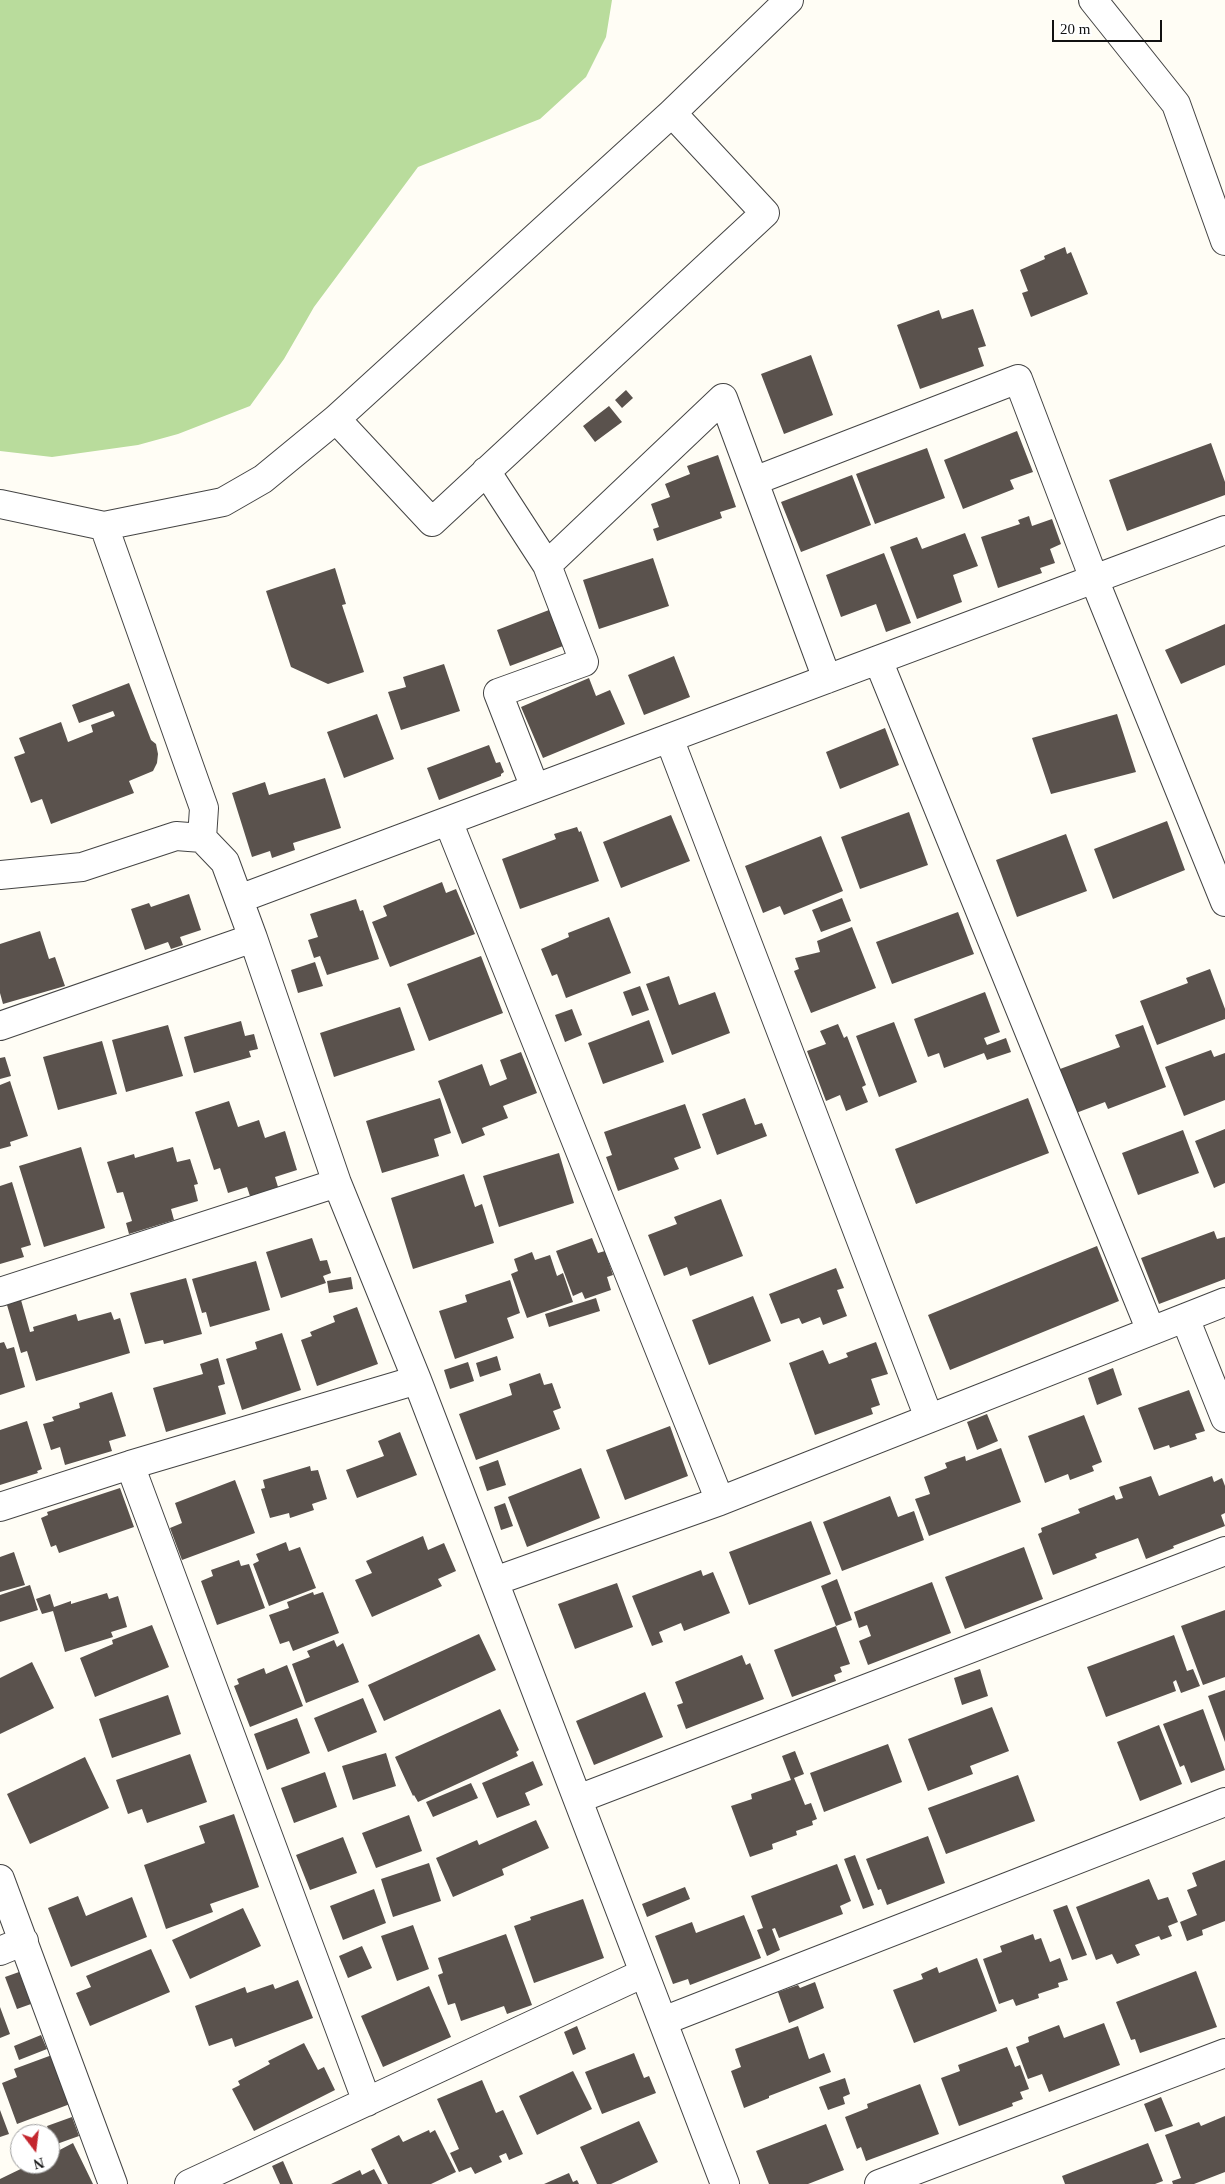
<!DOCTYPE html>
<style>
body{margin:0}
#map{position:relative;width:1225px;height:2184px;overflow:hidden;background:#fffdf5;font-family:Georgia,serif}
canvas{display:block}
.north{position:absolute;left:10px;top:2124px;width:50px;height:50px;box-sizing:border-box;background:#fff;border:1px solid #a0a0a0;border-radius:50%;rotate:165deg;font-size:14px;font-weight:700;line-height:20px;text-align:center;color:#111}
.north::after{content:'';display:block;margin:auto;width:18px;height:22px;background:#c4262e;clip-path:polygon(50% 0,100% 100%,50% 72%,0 100%)}
.scale{position:absolute;left:1052px;top:20px;width:110px;height:22px;box-sizing:border-box;border:2px solid #111;border-top:0;padding-left:6px;font-size:15px;line-height:18px;white-space:nowrap;color:#111;-webkit-text-stroke:4px #fff;paint-order:stroke}
</style>
<div id="map">
<canvas width="1225" height="2184"></canvas>
<div class="north">N</div>
<div class="scale">20 m</div>
</div>
<script>
const context = document.querySelector('canvas').getContext('2d');
context.lineJoin = 'round';
function fill(path, color) {
  context.fillStyle = color;
  context.fill(path, 'evenodd');
}
function stroke(path, color, width, dash) {
  context.strokeStyle = color;
  context.lineWidth = width;
  context.lineCap = dash ? 'butt' : 'round';
  context.setLineDash(dash || []);
  context.stroke(path);
}
const forest = new Path2D(`
 M0,0h612l-6,37 -20,40 -46,42 -122,48 -104,140 -30,52 -34,47 -72,28 -40,11 -86,12 -52,-6z`);
const building = new Path2D(`
 M1065,247l2,7 4,-2 17,42 -57,23 -9,-24 6,-2 -8,-21 25,-11 -1,-3z
 M973,309l13,37 -8,2 6,18 -64,23 -23,-64 42,-15 3,9z
 M811,355l22,60 -49,19 -23,-60z
 M626,390l7,8 -11,10 -7,-8z
 M609,406l13,16 -27,20 -12,-16z
 M1017,431l16,41 -23,8 4,9 -51,20 -19,-49z
 M1211,443l14,39v13l-98,36 -18,-51z
 M927,448l18,50 -70,26 -19,-50z
 M718,455l18,52 -16,5 2,6 -65,23 -4,-12 6,-2 -8,-23 19,-7 -5,-13 25,-10 -3,-8z
 M852,475l19,50 -70,27 -20,-50z
 M1029,516l3,10 20,-7 9,25 -11,5 5,14 -15,5 2,5 -44,15 -17,-51 39,-13 -2,-4z
 M965,533l13,33 -25,9 9,27 -45,17 -27,-72 27,-10 5,12z
 M884,553l27,70 -25,9 -10,-28 -35,13 -15,-42z
 M653,558l16,48 -70,23 -16,-49z
 M335,568l11,36 -4,1 22,67 -36,12 -37,-17 -25,-76z
 M549,610l14,36 -53,20 -13,-36z
 M1225,624v41l-44,19 -16,-34z
 M674,656l16,41 -46,18 -16,-40z
 M444,664l16,47 -59,19 -13,-38 18,-5 -3,-10z
 M589,678l7,18 14,-6 15,34 -82,34 -22,-51z
 M129,683l22,57 5,4 2,10 -1,9 -4,8 -24,10 5,12 -83,31 -9,-25 -11,4 -17,-46 11,-4 -6,-15 42,-16 7,20 25,-10 -2,-7 24,-9 -2,-5 -34,12 -7,-18z
 M377,714l17,45 -50,19 -17,-46z
 M1117,714l19,58 -85,22 -19,-56z
 M885,728l14,37 -59,24 -14,-37z
 M489,745l7,18 4,-1 4,10 -3,2v2l-62,24 -12,-32z
 M325,778l16,50 -48,15 2,7 -23,8 -2,-7 -18,6 -20,-64 33,-11 4,13z
 M909,812l19,53 -68,24 -19,-52z
 M671,815l19,46 -69,27 -18,-46z
 M1167,821l18,49 -72,29 -19,-50z
 M577,827l2,5 2,-1 18,50 -79,28 -18,-50 54,-20 -2,-5z
 M1066,834l21,57 -70,26 -21,-57z
 M821,836l22,55 -59,24 -4,-9 -17,7 -18,-47z
 M442,882l4,11 10,-4 19,45 -85,33 -18,-45 15,-6 -4,-10z
 M189,894l12,36 -21,7 3,8 -12,4 -3,-7 -23,8 -14,-41 18,-6 2,4z
 M842,898l9,23 -30,11 -9,-22z
 M356,899l4,12 3,-1 16,49 -52,16 -7,-19 -6,2 -6,-18 10,-3 -8,-23z
 M958,912l16,42 -82,30 -16,-42z
 M609,917l22,56 -65,25 -9,-24 -5,2 -11,-27 28,-12 -1,-4z
 M852,927l24,61 -65,25 -17,-42 5,-2 -4,-11 25,-6 -3,-11z
 M40,931l9,28 6,-2 10,29 -62,18 -3,-11v-49z
 M481,956l22,57 -74,28 -22,-57z
 M315,962l8,24 -25,7 -7,-23z
 M1210,969l15,40v10l-68,26 -17,-44 48,-18 -2,-5z
 M669,976l10,29 36,-13 15,41 -58,22 -26,-71z
 M640,986l9,24 -17,6 -9,-24z
 M985,992l15,40 -16,6 3,7 19,-7 5,14 -24,8 -3,-7 -40,15 -5,-15 -11,4 -14,-38z
 M400,1007l15,43 -81,27 -14,-44z
 M572,1009l10,26 -17,7 -10,-27z
 M649,1020l15,42 -61,22 -15,-41z
 M241,1021l4,15 9,-2 4,15 -9,2 2,6 -57,16 -10,-36z
 M894,1022l23,60 -38,15 -23,-61z
 M838,1024l6,14 3,-2 19,49 -4,2 6,15 -22,9 -6,-16 -14,6 -19,-50 19,-7 -6,-13z
 M168,1025l15,51 -57,16 -14,-52z
 M1143,1025l23,62 -58,22 -3,-7 -29,11 -16,-44 60,-22 -5,-12z
 M102,1041l15,53 -59,16 -15,-53z
 M1211,1050l3,7 11,-4v47l-41,16 -19,-49z
 M521,1052l16,41 -34,13 5,12 -26,10 3,7 -23,9 -24,-63 44,-17 8,22 17,-7 -7,-19z
 M5,1057l6,19 -11,3v-21z
 M10,1081l18,55 -18,6 1,4 -11,3v-64z
 M440,1098l11,35 -17,6 5,17 -57,17 -16,-52z
 M745,1098l10,27 7,-2 5,13 -50,19 -15,-41z
 M1028,1098l21,55 -133,51 -21,-55z
 M229,1101l9,26 21,-7 6,18 20,-7 12,39 -22,7 3,10 -28,9 -3,-9 -19,6 -8,-25 -6,2 -19,-58z
 M685,1104l16,44 -27,10 5,11 -61,22 -12,-34 6,-2 -8,-23z
 M1225,1129v54l-11,5 -19,-47z
 M1183,1130l16,43 -61,22 -16,-42z
 M81,1147l24,81 -61,19 -25,-81z
 M173,1147l4,15 13,-3 8,25 -4,1 4,16 -27,8 3,11 -45,14 -3,-11 6,-2 -9,-29 -6,1 -10,-31 27,-8 1,4z
 M559,1153l15,50 -75,24 -16,-51z
 M464,1174l11,33 7,-3 12,39 -81,26 -22,-71z
 M12,1182l19,63 -10,3 3,9 -24,7v-78z
 M721,1199l22,57 -53,20 -3,-9 -23,9 -16,-41 29,-11 -3,-7z
 M1214,1231l3,8 8,-2v42l-66,25 -18,-46z
 M312,1238l8,23 7,-1 4,13 -8,3 3,7 -45,15 -15,-46z
 M592,1238l6,15 7,-2 8,24 -6,2 4,13 -26,9 -3,-7 -9,4 -17,-45z
 M1097,1246l22,55 -169,69 -22,-55z
 M532,1252l3,8 15,-5 7,21 6,-3 10,29 -46,16 -16,-44 7,-3 -4,-12z
 M256,1261l14,49 -60,17 -4,-15 -4,1 -10,-34z
 M836,1268l8,20 -7,2 10,26 -24,9 -3,-8 -18,7 -3,-6 -18,6 -12,-30z
 M351,1277l2,12 -24,4 -2,-12z
 M186,1278l16,56 -38,10 -1,-4 -18,4 -15,-51z
 M510,1280l10,33 -13,5 7,20 -59,21 -16,-48 28,-9 -2,-7z
 M753,1296l18,45 -62,24 -17,-45z
 M596,1298l4,13 -51,16 -4,-13z
 M21,1300l9,32 4,-1 -1,-4 43,-13 2,7 33,-9 3,8 6,-2 10,35 -94,28 -9,-30 -6,2 -14,-48z
 M357,1307l21,57 -61,22 -16,-46 11,-4 -2,-4 25,-10 -2,-6z
 M282,1333l19,57 -59,20 -16,-51 31,-10 -2,-7z
 M4,1342l3,7 7,-2 11,40 -25,8v-52z
 M876,1342l12,32 -17,5 9,26 -9,3 2,6 -58,21 -26,-72 34,-13 6,14 19,-7 -2,-4z
 M497,1356l4,14 -21,7 -4,-14z
 M218,1358l7,26 -7,2 8,28 -60,18 -13,-44 50,-14 -3,-10z
 M468,1362l6,19 -24,8 -6,-19z
 M1113,1368l9,27 -25,10 -9,-27z
 M540,1373l4,12 8,-2 9,25 -8,3 7,18 -84,31 -17,-46 53,-19 -3,-11z
 M1189,1390l16,41 -10,3 2,5 -27,9 -1,-3 -15,5 -16,-42z
 M112,1392l14,44 -17,5 3,10 -47,14 -5,-18 -9,3 -8,-26 11,-3 -2,-4 28,-9 -1,-5z
 M987,1414l11,27 -21,9 -10,-28z
 M1084,1415l18,47 -10,4 2,5 -24,9 -2,-6 -23,9 -17,-47z
 M27,1421l15,48 -5,2 1,2 -38,12v-55z
 M670,1426l18,50 -63,24 -19,-50z
 M400,1432l17,43 -60,23 -11,-28 38,-14 -6,-15z
 M1001,1448l20,54 -92,34 -14,-37 15,-5 -6,-17 23,-9 -2,-5 20,-7 1,5z
 M498,1460l8,25 -19,6 -8,-24z
 M310,1466l1,5 7,-1 9,29 -15,5 2,6 -24,8 -1,-5 -19,5 -9,-29 4,-1 -2,-8z
 M581,1468l19,50 -73,29 -19,-50z
 M1151,1476l8,20 53,-20 2,6 8,-4 3,8v27l-4,2 4,11 -52,20 1,2 -28,11 -8,-21 -43,16 2,4 -44,17 -15,-41 4,-2 -1,-4 39,-15 -2,-4 36,-14 2,5 7,-2 -4,-11z
 M235,1480l20,53 -73,27 -12,-32 12,-5 -7,-20z
 M120,1488l14,39 -75,26 -3,-8 -5,2 -10,-29 7,-3 -1,-3z
 M890,1496l8,21 16,-6 10,29 -82,31 -19,-49z
 M505,1503l8,23 -12,4 -7,-23z
 M811,1521l20,53 -82,31 -20,-53z
 M423,1536l5,14 16,-7 12,28 -18,8 4,7 -70,31 -17,-37 17,-7 -6,-12z
 M286,1542l3,9 11,-4 16,41 -47,18 -16,-42 6,-3 -3,-7z
 M1024,1547l19,52 -78,30 -20,-52z
 M14,1552l11,33 -25,7v-35z
 M239,1560l2,6 8,-2 16,44 -48,17 -16,-44 12,-5 -2,-6z
 M701,1570l2,6 10,-4 17,41 -46,18 -3,-8 -22,9 4,10 -11,4 -20,-50z
 M837,1579l15,41 -16,6 -15,-40z
 M932,1582l19,51 -83,32 -9,-24 12,-5 -4,-11 -8,3 -5,-16z
 M617,1583l16,44 -58,22 -17,-45z
 M30,1585l8,25 -38,12v-27z
 M313,1592l1,3 9,-3 16,41 -46,18 -4,-10 -9,3 -11,-29 20,-7 -2,-6z
 M107,1593l2,6 9,-3 9,31 -16,5 2,5 -48,15 -12,-41 -11,3 -6,-15 14,-5 4,13 17,-6v3z
 M1225,1610v67l-22,8 -22,-59z
 M152,1625l17,42 -74,30 -15,-39 33,-14 -1,-4z
 M836,1626l14,38 -10,3 2,5 -8,3 2,6 -44,16 -18,-47z
 M479,1634l17,36 -112,51 -16,-36z
 M1174,1635l13,36 6,-2 7,17 -19,7 -5,-13 -3,2 3,9 -70,26 -19,-50z
 M334,1640l3,7 6,-4 16,39 -53,21 -14,-39 18,-7 -3,-6z
 M742,1655l4,10 4,-2 14,36 -78,30 -9,-24 6,-2 -8,-21z
 M32,1662l22,46 -54,26v-56z
 M287,1665l16,41 -53,21 -16,-41 5,-2 -2,-5 27,-11 2,6z
 M980,1669l8,27 -26,9 -8,-27z
 M1225,1690v52l-17,-46z
 M645,1692l18,45 -69,28 -18,-44z
 M168,1695l13,39 -69,24 -13,-39z
 M363,1698l14,34 -49,20 -14,-34z
 M992,1707l17,44 -39,15 3,8 -45,17 -20,-52z
 M500,1709l19,41 -3,2 2,4 -100,46 -4,-7 -1,1 -18,-39z
 M1203,1709l22,61 -34,13 -7,-18 -4,2 -17,-43z
 M297,1718l13,35 -43,17 -13,-36z
 M1159,1725l23,59 -42,17 -23,-59z
 M888,1744l14,38 -78,30 -14,-39z
 M795,1751l9,23 -10,4 11,27 6,-2 6,16 -5,2 1,4 -17,6 1,4 -25,9 1,5 -23,8 -19,-51 21,-7 -1,-5 40,-14 -9,-24z
 M386,1753l10,33 -43,14 -11,-34z
 M190,1754l17,48 -60,21 -5,-14 -14,5 -12,-34z
 M85,1757l24,51 -79,36 -23,-50z
 M533,1761l10,24 -18,8 5,12 -33,13 -15,-35z
 M325,1772l12,35 -43,16 -13,-35z
 M1018,1775l17,46 -89,33 -18,-46z
 M471,1783l7,15 -45,19 -7,-15z
 M234,1814l25,73 -49,17 3,8 -47,17 -22,-64 61,-22 -6,-17z
 M409,1815l13,36 -46,17 -14,-35z
 M536,1820l13,28 -47,21 2,6 -51,22 -17,-39 41,-18 2,5z
 M928,1836l17,47 -58,22 -6,-16 -3,1 -12,-31z
 M343,1837l14,36 -47,17 -14,-35z
 M855,1855l19,50 -11,4 -19,-50z
 M1225,1860v61l-23,9 1,5 -16,6 -7,-19 17,-7 -10,-25 10,-4 -5,-13z
 M429,1863l12,38 -48,16 -12,-38z
 M837,1864l14,37 -11,5 3,8 -64,24 -4,-10 -3,1 8,21 -13,6 -10,-26 6,-2 -12,-32z
 M1149,1879l9,21 10,-3 10,25 -10,4 4,10 -11,4 -2,-4 -24,9 5,10 -23,9 -5,-10 -16,6 -20,-53z
 M685,1887l5,12 -43,18 -5,-13z
 M374,1889l12,34 -43,17 -13,-34z
 M78,1896l8,20 46,-19 15,40 -76,30 -23,-59z
 M583,1899l21,59 -70,25 -20,-57 17,-6 -1,-3z
 M1067,1905l20,50 -15,5 -19,-50z
 M243,1908l18,38 -71,33 -18,-39z
 M744,1915l17,43 -71,27 -2,-6 -15,5 -18,-48 37,-14 4,11z
 M413,1925l16,44 -32,12 -16,-45z
 M506,1934l26,71 -25,9 -3,-8 -43,15 -6,-18 -7,2 -10,-30 5,-2 -5,-15z
 M1033,1934l2,6 6,-2 9,24 10,-4 8,22 -10,3 1,4 -21,7 1,4 -23,8 -3,-7 -14,5 -16,-45 19,-7 -2,-6z
 M362,1946l10,22 -24,10 -9,-22z
 M151,1949l19,43 -80,34 -14,-33 15,-6 -5,-11z
 M977,1958l20,53 -83,32 -21,-53 30,-11 -2,-5 16,-7 2,6z
 M1196,1971l21,56 -77,26 -5,-14 -4,1 -15,-38z
 M19,1972l12,32 -14,5 -12,-32z
 M298,1980l15,38 -78,29 -3,-9 -23,8 -14,-40 50,-19 2,6 26,-9 2,5z
 M815,1982l9,26 -35,15 -11,-31 20,-7 2,3z
 M429,1986l22,51 -68,30 -22,-51z
 M0,2007l10,27 -10,4z
 M1104,2023l16,42 -71,27 -7,-18 -14,5 -12,-32 13,-5 -1,-5 31,-12 5,13z
 M577,2026l9,23 -13,6 -9,-23z
 M798,2026l11,33 15,-6 7,19 -62,24v2l-25,10 -13,-37 10,-4 -6,-18z
 M41,2035l6,14 -28,11 -5,-14z
 M304,2043l14,27 6,-3 11,23 -81,41 -22,-42 8,-4 -2,-4 32,-17 -2,-3z
 M1007,2047l8,20 5,-2 9,24 -9,3 3,7 -11,4 1,3 -54,20 -18,-48 19,-7 -2,-6z
 M634,2053l10,25 5,-2 7,17 -54,21 -17,-42z
 M52,2055l18,49 -53,20 -15,-41 15,-6 -3,-8z
 M573,2071l19,38 -55,26 -18,-39z
 M845,2078l5,16 -7,3 2,7 -17,6 -9,-23z
 M482,2080l14,33 7,-3 20,44 -14,6 -3,-7 -7,3 3,6 -27,12 -4,-7 -12,5 -9,-19 9,-4 -22,-50z
 M920,2084l19,50 -73,27 -5,-14 -4,2 -12,-32 23,-9 -1,-4z
 M1161,2097l12,29 -18,6 -11,-28z
 M0,2110l9,24 -9,3z
 M1225,2116v56l-31,12h-21l-1,-3 9,-3 -16,-43 34,-13 2,4z
 M72,2117l7,19 -25,9 -7,-19z
 M639,2121l19,41 -47,22h-14l-17,-37z
 M826,2124l18,46 -36,14h-39l-13,-33z
 M429,2130l1,3 5,-3 21,42 -25,12h-43l-17,-35 28,-14 4,7z
 M73,2143l20,41h-93v-5l31,-15h19v-9z
 M1148,2143l15,38 -8,3h-90l-3,-8z
 M283,2161l10,23h-13l-8,-18z
 M374,2169l8,15h-51l29,-14 2,5z
 M569,2173l4,9 4,-2 2,4h-35z`);
const minor = new Path2D(`
 M1093,0l83,104 49,137
 M336,419l96,103 333,-309 -93,-100
 M486,471l61,94
 M754,481l264,-102 76,200 131,323
 M0,504l104,22 119,-24 40,-23 73,-60 336,-306 117,-113
 M104,526l100,282 -2,30
 M878,660l273,671
 M669,738l260,680
 M535,788l-37,-95 86,-31 -37,-97 176,-167 104,281
 M448,821l272,680
 M0,875l82,-8 94,-31 26,2 23,24 28,76 84,245 80,197 308,804
 M239,899l986,-369
 M0,1026l253,-88
 M0,1292l337,-109
 M1185,1318l40,100
 M130,1465l237,637
 M0,1507l130,-42 287,-85
 M495,1581l225,-80 505,-199
 M578,1799l647,-248
 M0,1879l113,305
 M0,1951l24,-10
 M663,2021l562,-219
 M189,2184l455,-211
 M879,2184l346,-131`);
fill(forest, '#b9dc9c');
fill(building, '#5a524d');
stroke(minor, '#444', 30);
stroke(minor, '#fff', 28);
</script>
